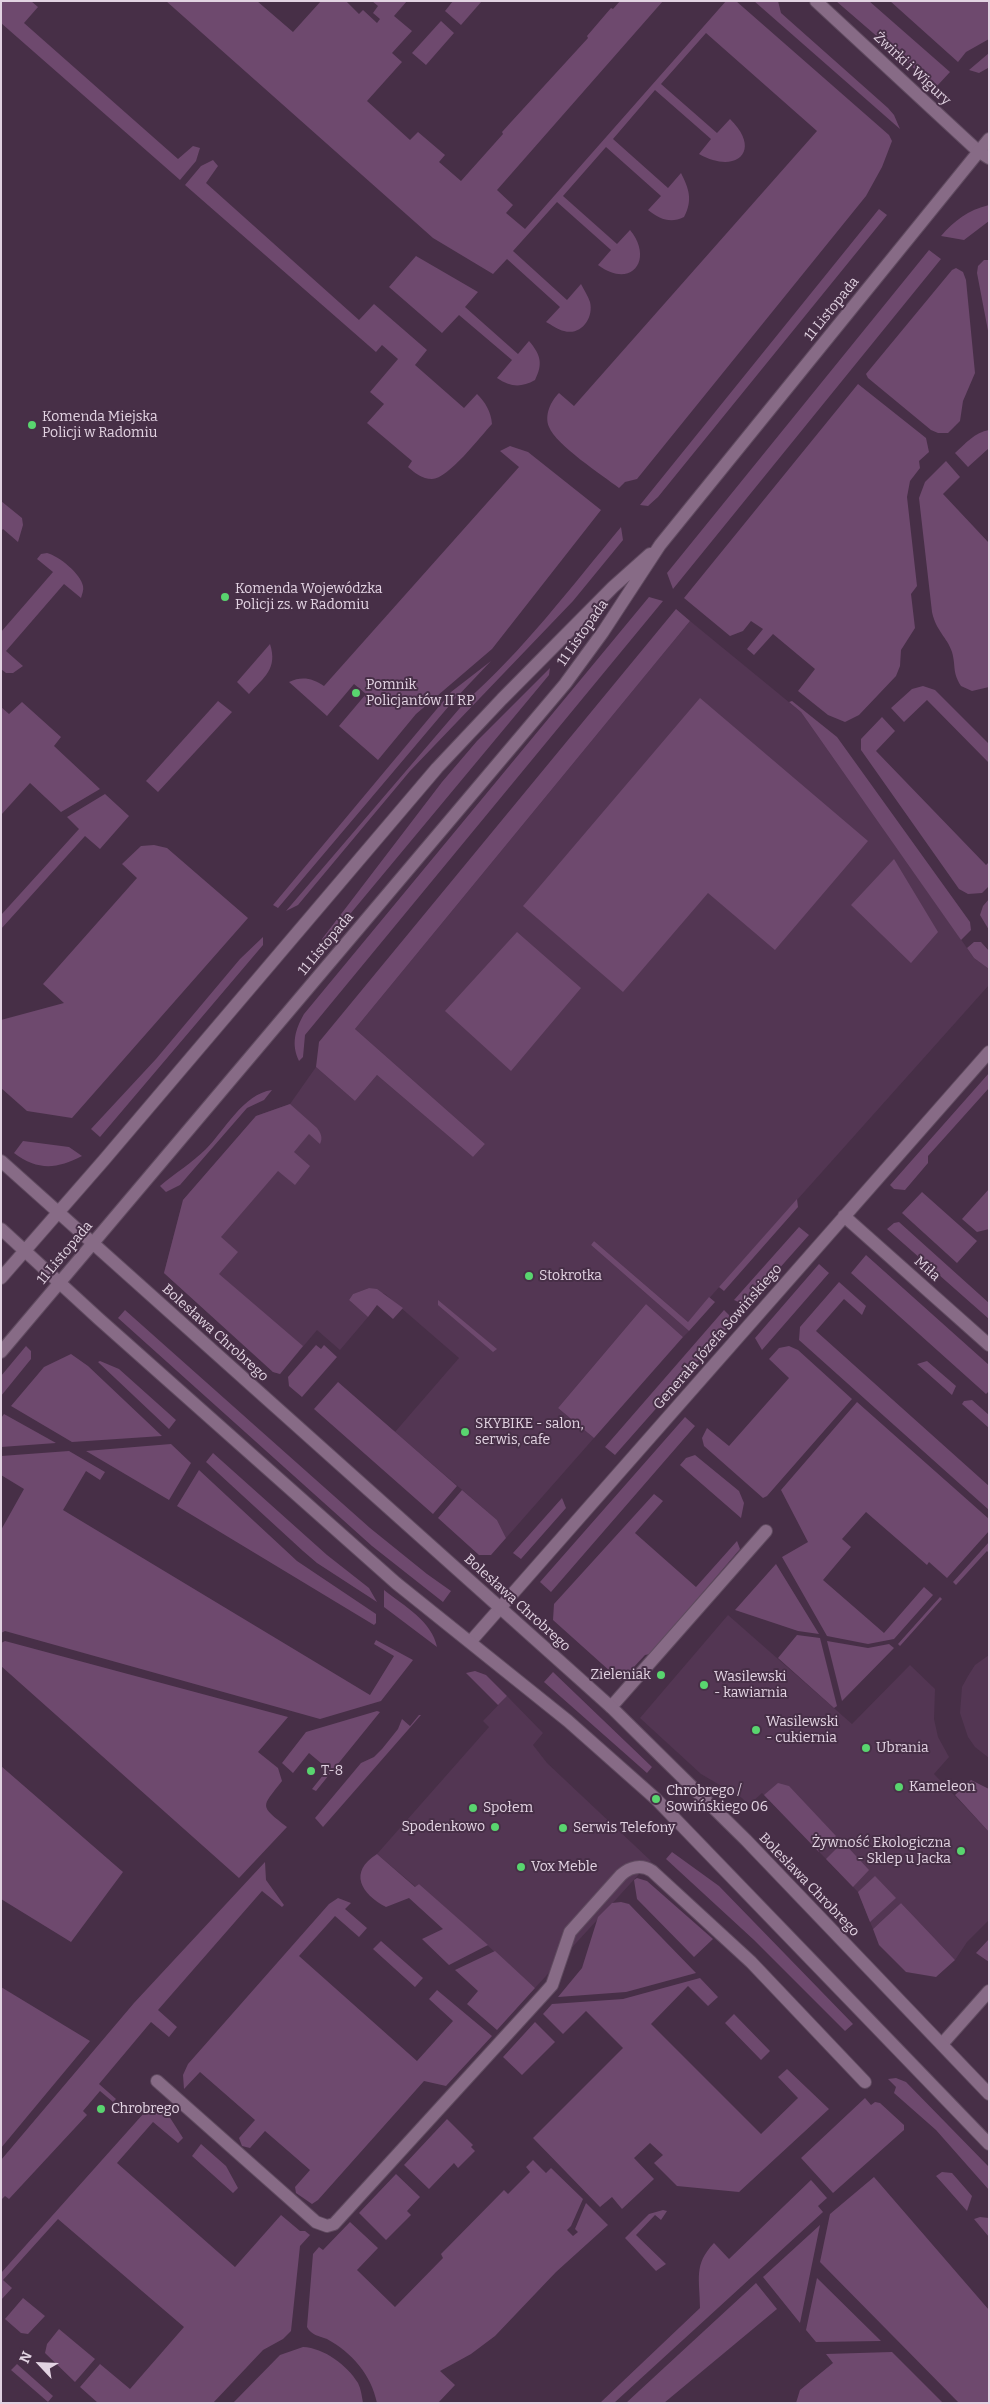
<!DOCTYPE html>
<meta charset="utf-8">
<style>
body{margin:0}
#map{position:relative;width:990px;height:2404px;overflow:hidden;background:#472f47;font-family:Bitter,serif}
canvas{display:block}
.frame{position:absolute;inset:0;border:2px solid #e2d3e2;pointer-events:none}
.north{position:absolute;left:15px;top:2339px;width:50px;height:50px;-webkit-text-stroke:4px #472f47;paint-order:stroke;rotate:295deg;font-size:14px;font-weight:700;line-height:20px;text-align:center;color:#e2d3e2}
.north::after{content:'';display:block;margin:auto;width:18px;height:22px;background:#e2d3e2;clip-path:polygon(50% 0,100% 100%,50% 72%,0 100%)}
</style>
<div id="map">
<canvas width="990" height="2404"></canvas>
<div class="frame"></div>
<div class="north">N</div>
</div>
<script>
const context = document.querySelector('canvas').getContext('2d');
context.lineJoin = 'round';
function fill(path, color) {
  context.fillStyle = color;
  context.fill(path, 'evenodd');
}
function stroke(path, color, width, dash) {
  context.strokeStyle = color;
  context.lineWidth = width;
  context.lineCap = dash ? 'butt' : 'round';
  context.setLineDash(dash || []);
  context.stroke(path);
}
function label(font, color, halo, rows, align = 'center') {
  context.font = font + ' Bitter,serif';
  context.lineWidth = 4;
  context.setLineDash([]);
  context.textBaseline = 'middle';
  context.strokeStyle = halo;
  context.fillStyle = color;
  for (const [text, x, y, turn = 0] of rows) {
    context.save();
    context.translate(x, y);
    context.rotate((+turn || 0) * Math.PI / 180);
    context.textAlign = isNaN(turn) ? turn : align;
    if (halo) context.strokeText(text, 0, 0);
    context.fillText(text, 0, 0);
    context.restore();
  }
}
const built = new Path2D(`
 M690,621l111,91 173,246 15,11v16l-301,337 -94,-81 -3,4 98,86 -6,6 -37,-33 -88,104 36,30 -88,100 -9,-18 -102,-88 64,-74 -74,-64 -16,-6 -16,6 -4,6 19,17 -28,33 -23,-20 -37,44 -7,-2 -109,-99 19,-73 73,-84 34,-12 26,-37 39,34 22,-26 96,82 12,-13 -130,-115z
 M728,1615l124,109 58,-59 25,24 -1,30 4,18 11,20 -15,17 55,58v88l-22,22 -12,18 -54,-57 -28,26 -15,-37 -96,-99 -13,12 -7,-7 -41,-24 -61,-56z
 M989,1655v103l-14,-11 -7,-10 -8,-24 2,-26 6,-11 7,-11z
 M507,1696l36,37 -10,12 14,18 104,98 -116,127 -116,-104 -3,3 -39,-33 112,-127 -6,-6z`);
const green = new Path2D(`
 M1,1h30l7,6 -14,16 154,136 15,-13 7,2 -4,13 -16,19 -179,-157z
 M166,1h91l36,31 28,-31h25l13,13 4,-4 14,13 3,-4 -7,-6 5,-7 -6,-5h35l-13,15 18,15 -20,22 10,9 -35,39 43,39 8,-8 27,23 -6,7 22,19 42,-47 -1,-2 10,-11 76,-83 -1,-2 24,-28 2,1 7,-8h43l-166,189 16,15 -7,8 19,16 201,-228h10l153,134 3,6 -10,26 -16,29 -229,283 -12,3 -6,6c-17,-13 -63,-43 -70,-61 -5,-12 2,-26 10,-34l15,13 243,-275 -111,-98 -45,51 56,49 13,-14c33,32 6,56 -31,35l12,-15 -56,-49 -42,49 55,49 13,-15c8,16 12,27 3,44 -14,7 -24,2 -36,-7l13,-14 -55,-49 -43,49 54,48 13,-14c24,29 2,60 -32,35l13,-15 -54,-48 -44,49 54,49 14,-16c3,6 7,12 9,18 4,16 -9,34 -26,29 -6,-1 -12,-6 -18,-9l14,-15 -53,-48 -14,15 -60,-36z
 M453,1h29l-21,24 -16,-14z
 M754,1h24l3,12 107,95 6,7 6,14z
 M836,1h33l81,71 -13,14 -6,-3z
 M890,1h99v38l-23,13 -8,10z
 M441,21l13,12 -28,32 -14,-12z
 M989,53l-1,15 -9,5 -10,-3z
 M213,160l5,6 -12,17 153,137 15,-16 53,46 -12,15 49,43 13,-14c8,8 14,17 15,30 -12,13 -44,55 -60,55 -10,0 -17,-6 -24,-12l4,-6 -45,-38 17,-19 -14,-12 28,-33 -16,-14 -6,7 -191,-167 16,-19z
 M989,205v16l-25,19 -23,-4c13,-15 27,-26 48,-31z
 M879,209l8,6 -229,282 -10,9 -8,-1z
 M929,250l12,9 -268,330 -6,-16z
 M416,256l62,36 -13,15 53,47 11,-13c12,14 14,23 6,39 -14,8 -25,7 -38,-2l15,-18 -53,-45 -17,18 -53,-46z
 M984,260h5v76l-12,-63 1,-7z
 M956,268l7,4 3,8 9,93 -12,28 -3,20 -12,12h-10l-7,-3 -63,-52 -2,-4 86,-104z
 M858,384l68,54 3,14 -10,9 1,7 -10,13 -3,16 10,89 -6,8 4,34 -14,22 -1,16 -4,10 -37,39 -14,7 -17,-7 -30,-24 17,-22 -42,-35 -19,21 -7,-6 16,-20 -12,-8 -8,10 -13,5 -46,-38z
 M989,430v18l-21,19 -13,-14c10,-9 20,-21 34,-23z
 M510,446l18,6 73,58 -109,139 -76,65 -38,46 -39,-34 27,-32 -12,-10 -27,32 -38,-34c13,-6 23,-4 35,4l195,-219 -19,-16z
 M946,461l14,16 -17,17 46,49v144l-17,4 -11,-5c-9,-14 -5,-20 -9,-34 -5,-15 -16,-21 -20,-40l-13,-114 6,-16z
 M1,501l21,17 1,7 -5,17 -15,-13 -2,2z
 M621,527l2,13 -50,61 -163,170 -112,134 -12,6 179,-209c58,-51 106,-115 156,-175z
 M47,553c12,3 34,21 36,33 1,4 -1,8 -2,12l-17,-14 -58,67 17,15 -10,7h-7l-5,-4v-37l52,-60 -16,-13 4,-5z
 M649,597l14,4 -358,434 -2,22 -4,4c-8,-17 -4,-31 5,-47z
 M676,609l14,12 -335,408 130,115 -12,13 -96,-82 -22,26 -39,-34 3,-25z
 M270,644c8,25 -6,33 -21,50l-12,-12z
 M491,661l-37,39 -176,208 -5,-3 178,-213z
 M550,668l-1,7 -223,268 -4,-4 120,-157 35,-41z
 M923,686l12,4 54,54v19l-62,-63 -23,22 -13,-14 21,-19z
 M700,698l168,143 -93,109 -67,-57 -85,99 -100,-86z
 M218,701l14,11 -74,80 -12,-11z
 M792,701l45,36 133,185 1,8 -10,10 -160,-228 -12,-10z
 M22,702l39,35 -7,9 46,43 -39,23 -31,-29 -29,32v-108l8,7z
 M882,717l13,14 -19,20 110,114 3,-3v24l-7,7 -14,1 -9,-5 -98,-139v-11z
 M105,794l24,22 -29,33 -15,-13 -84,93v-14l78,-86 -12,-12z
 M154,845l13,3 81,70 -176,200 -45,-7 -26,-23v-68l63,-17 -21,-19 94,-106 -15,-14 19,-18z
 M894,859l44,73 -27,31 -60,-58z
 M989,899v31l-9,-15 3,-9z
 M517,932l64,56 -70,83 -66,-60z
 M263,937v8l-163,192 -9,-8 65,-70 84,-100z
 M974,942h7l8,9v18l-15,-11 -7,-10z
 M989,1073v15l-61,68v7l-23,27 -11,-1 -4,-4z
 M272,1090l-8,10 -17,8 -67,77 -14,7 -6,-6c15,-13 32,-23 46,-37 19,-19 37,-55 66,-59z
 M290,1104l27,24c4,5 6,10 3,16l-11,-10 -15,18 16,14 -15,19 -17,-14 -57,66 17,15 -19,22 84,72 -23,28 -7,-2 -109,-99 19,-73 73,-84z
 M23,1141l46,6 13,9c-25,13 -44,15 -68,-3z
 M989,1189v40l-12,3 -15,-13z
 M922,1192l55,49 -20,22 -55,-50z
 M797,1199l1,8 -74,84 -5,-4z
 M899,1222l90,81v16l-102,-90 7,-6z
 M799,1227l10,8 -56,63 -10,6 -9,-4z
 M594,1241l94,81 21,-25 6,5 -26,29 -98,-86z
 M866,1255l123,110v26l-3,3 -135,-121z
 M819,1264l10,9 -67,77 -7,-12z
 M839,1282l27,24 -4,9 -18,-16 -28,32 173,155v24l-190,-170 1,-13z
 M369,1288l8,1 26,19 -10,11 -16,-14 -9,12 -19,-17 4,-6z
 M438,1300l59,49 -4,3 -55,-47z
 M646,1304l37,33 -89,101 -36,-30z
 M125,1310l245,218 57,46 24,17 -8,11 -71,-56 -254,-228z
 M724,1310l5,5v11l-114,129 -10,-8z
 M316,1345l5,4 3,-4 13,12 -35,40 -13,-11 -1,-9z
 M26,1346l5,5v8l-30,37v-20z
 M789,1346l9,4 54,49 -85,97 -4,2 -59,-52 -2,-8 5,-10 22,18 60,-68 -20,-19 10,-11z
 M71,1354l17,12 74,70 -90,6 -61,-36 33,-39z
 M100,1361l19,8 57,51 -7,9 -71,-67z
 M927,1361l29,25 -4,9 -35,-31z
 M338,1382l119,104 -24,28 -119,-105z
 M972,1400l17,15v13l-27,-24 2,-3z
 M857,1402l132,117v12l-42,47 -18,-16 -2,3 -61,-53 -24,27 9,8 -28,33 61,53 40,-46 9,8 -39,44 -26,5 -41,-8 -45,-79 26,-15 -27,-52z
 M4,1414l52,29 -55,4v-29z
 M685,1417l10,9 -144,166 -11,-10z
 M171,1444l20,19 -22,37 -83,-49z
 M69,1451l36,21 -5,8 -14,-9 -23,39 307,185 24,-39 -20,-12 2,-4 37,20 -32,41 -61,18 -315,-88 -4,2v-103l23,-41 -23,-14v-19z
 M213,1453l114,102 42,33 8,14 -60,-39 -14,-12 -97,-89z
 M695,1455l44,36 5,12 -3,15 -61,-53 6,-7z
 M199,1470l98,91 79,53v9l-2,2 -197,-119z
 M462,1490l35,30 9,18 -15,17h-12l-41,-37z
 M654,1494l9,7 -28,32 61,54 41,-46 3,8 -90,105 -5,1 -24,26 -68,-61 1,-16z
 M562,1498l4,10 -45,51 -8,-6z
 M989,1542v11l-2,-2 -31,34 -3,-3z
 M776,1564l43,70 -21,-3 -63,-21z
 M384,1590c20,16 48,31 53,57l-53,-40z
 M940,1597l2,2 -42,47 -2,-2z
 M797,1635l23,3 17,68 -3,2 -56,-50z
 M5,1641l283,76 -30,35 20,16 4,13c-21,27 -23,24 5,46l-48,51 -238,-212v-23z
 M827,1641l41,7 21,-4 5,4 -52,53z
 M475,1671l11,4 21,21 -9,9 -32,-32z
 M553,1672l99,95 -5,6 -103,-91z
 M377,1711l3,1 -64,79 -4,-2 16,-20 -19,-16 -16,20 -11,-10 24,-31z
 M419,1715h2l-98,112 -8,-9 46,-55 13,-6 8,-8 16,-20 4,-10 8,7z
 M1,1766l122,106 -52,70 -70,-43z
 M971,1780l18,9v43l-34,-37z
 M778,1783l11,3 47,50 -17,16 -55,-57z
 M843,1842l26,28 -16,17 -27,-28z
 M672,1852l47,34 134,138 -8,7 -91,-91 -88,-81z
 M377,1854l38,33 4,-3 69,61 -39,20 -27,-26 21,-10 -34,-31 -23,9c-25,-13 -38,-35 -9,-53z
 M265,1862l1,18 18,25 -2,2 -20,-16 -104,119 19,17 -8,10 -18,-15 -52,62 17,15 -3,3 -13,-11 -17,20 4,4 -78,84 -4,-3 -4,4v-40l133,-157z
 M875,1876l21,22 -26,24 -12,-30z
 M637,1878l10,3 66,58 -19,18 -57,-58 -3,-19z
 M338,1898l13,5 -6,6 22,19 -8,9 -24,-21 -36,40 118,105 36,-40 -24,-22 8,-9 55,46 -46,50 -22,-5 -106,119 -6,4 -16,-11 -1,-6 15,-17 -45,-39 -15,17 -8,-2 -3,-8 16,-18 -55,-48 -16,17 -1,-14 5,-11 141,-160z
 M621,1902l8,2 67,69 -70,19 -68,5 24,-29 16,-51 14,-14z
 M901,1903l54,57 -19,17 -30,-5 -27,-27 -6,-16z
 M989,1939v23l-13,-9z
 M381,1941l42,37 -8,9 -42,-38z
 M495,1951l40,37 -38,42 -30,-26 11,-13 -23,-21z
 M700,1978l18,19 -10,9 -20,-20 -37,38 110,110 37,-36 -20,-21 9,-8 42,40 -90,83 -62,-6 -23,-23 9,-8 -13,-12 -16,15 20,21 -32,30 -10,-12 -12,10 -67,-69 90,-90 -37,-37 -23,23 -20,-20 9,-10 71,-5z
 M1,1987l89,54 -89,107z
 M734,2014l36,37 -9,9 -36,-37z
 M535,2022l20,20 -33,33 -19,-18z
 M896,2078l10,4 83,85v23l-53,-60 -42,-37 2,-6 -8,-8z
 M865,2098l6,7 4,-3 5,1 24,22v5l-71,63 -32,-35z
 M154,2104l13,9 16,25 -5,5 -25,-21 -36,41 118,104 46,-52 19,16h5l5,4 -10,11 -9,85 -8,8 -20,11 -50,53h-115l-18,-16 20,-23 30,25 54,-62 -126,-108 -55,61 9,8 -11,12v-27l143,-160z
 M447,2119l26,26 -2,2 4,4 -17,17 -4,-5 -25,26 -25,-24z
 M201,2144l25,22 12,22 -5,5 -41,-37z
 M533,2160l13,13 5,-5 32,31 -12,27 -4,4 6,6 5,-4 -3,-3 11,-26 22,22 -52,47 -61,64 -24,18 -31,17 15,14 -17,18h-61c-6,-29 -25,-50 -50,-64 -8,-3 -16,-4 -20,-12l6,-73 6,-7 4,3 27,-28 28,26 -21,22 38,37 48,-49 -2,-4 63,-64 4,4 22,-22 -4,-5z
 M942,2172l10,1 20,23 -5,15 -31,-35z
 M396,2174l24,23 -13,14 4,4 -25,25 -27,-27z
 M874,2177l115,133v93h-30l-139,-141 10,-48z
 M811,2180l16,18 -9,8 5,6 -209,191h-14l100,-95c0,-29 -7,-43 14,-65l15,16z
 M663,2210l4,1 -6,9 -6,-5 -19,20 30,29 -10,7 -31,-33 24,-24z
 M980,2217l9,1v19l-15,-18z
 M820,2225l-20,98 -37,-46z
 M817,2278l64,63 -65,1 -10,-12z
 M756,2283l21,26 -113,94h-38z
 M23,2298l22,18 -17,18 -7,-1 -16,-14z
 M59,2329l36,30 -20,23 -30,-29 2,-9z
 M303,2347c21,1 44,18 55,36 3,6 4,14 5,20h-130l47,-48z
 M892,2352l51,51h-147l4,-13 33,-27 -7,-9z
 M17,2364l36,32 -5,6 -37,-32z`);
const street = new Path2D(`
 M816,1l162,150
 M844,1216l145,129
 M471,1641l518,-589
 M611,1707l155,-176
 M942,2044l47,-53
 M157,2081l159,141 11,4 7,-2 210,-230 8,-9 18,-53 51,-57c9,-8 20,-11 31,-4l99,91 114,120`);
const secondary = new Path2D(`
 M978,151l11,7
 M1,1161l610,546 135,133 243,254
 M1,1229l98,90 297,264 172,138 88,78 333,345
 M1,1278l103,-118 333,-392 65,-69 111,-112 37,-33
 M1,1352l564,-668 38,-52 57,-87 329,-406`);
const markers = [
 [32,425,5,"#59d56f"],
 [225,597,5,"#59d56f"],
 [356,693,5,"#59d56f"],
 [529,1276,5,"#59d56f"],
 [465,1432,5,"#59d56f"],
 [661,1675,5,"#59d56f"],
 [704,1685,5,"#59d56f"],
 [756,1730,5,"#59d56f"],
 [866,1748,5,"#59d56f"],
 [311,1771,5,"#59d56f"],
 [899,1787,5,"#59d56f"],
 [656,1799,5,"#59d56f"],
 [473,1808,5,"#59d56f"],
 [495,1827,5,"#59d56f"],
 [563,1828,5,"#59d56f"],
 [961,1851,5,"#59d56f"],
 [521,1867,5,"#59d56f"],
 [101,2109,5,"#59d56f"]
];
const streetNames = [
 ["Żwirki i Wigury",912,69,43],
 ["11 Listopada",832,309,-51],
 ["11 Listopada",583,633,-55],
 ["11 Listopada",326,944,-50],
 ["11 Listopada",65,1253,-50],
 ["Miła",927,1269,42],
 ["Bolesława Chrobrego",215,1333,42],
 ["Generała Józefa Sowińskiego",718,1337,-49],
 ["Bolesława Chrobrego",517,1603,42],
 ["Bolesława Chrobrego",809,1885,46]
];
const poiNames = [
 ["Komenda Miejska",42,417],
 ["Policji w Radomiu",42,433],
 ["Komenda Wojewódzka",235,589],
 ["Policji zs. w Radomiu",235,605],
 ["Pomnik",366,685],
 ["Policjantów II RP",366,701],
 ["Stokrotka",539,1276],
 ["SKYBIKE - salon,",475,1424],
 ["serwis, cafe",475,1440],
 ["Zieleniak",651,1675,"right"],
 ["Wasilewski",714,1677],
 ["- kawiarnia",714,1693],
 ["Wasilewski",766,1722],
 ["- cukiernia",766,1738],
 ["Ubrania",876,1748],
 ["T-8",321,1771],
 ["Kameleon",909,1787],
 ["Chrobrego /",666,1791],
 ["Sowińskiego 06",666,1807],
 ["Społem",483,1808],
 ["Spodenkowo",485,1827,"right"],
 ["Serwis Telefony",573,1828],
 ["Żywność Ekologiczna",951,1843,"right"],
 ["- Sklep u Jacka",951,1859,"right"],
 ["Vox Meble",531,1867],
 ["Chrobrego",111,2109]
];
fill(built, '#533653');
fill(green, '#6e496e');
stroke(street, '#604b60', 14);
stroke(secondary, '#604b60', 14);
stroke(street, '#876b86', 12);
stroke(secondary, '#876b86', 12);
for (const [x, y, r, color] of markers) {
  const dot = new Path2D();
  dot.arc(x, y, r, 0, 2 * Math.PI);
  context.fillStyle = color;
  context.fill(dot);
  stroke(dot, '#472f47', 2);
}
label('14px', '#e2d3e2', '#472f47', streetNames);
label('14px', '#e2d3e2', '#472f47', poiNames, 'left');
</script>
